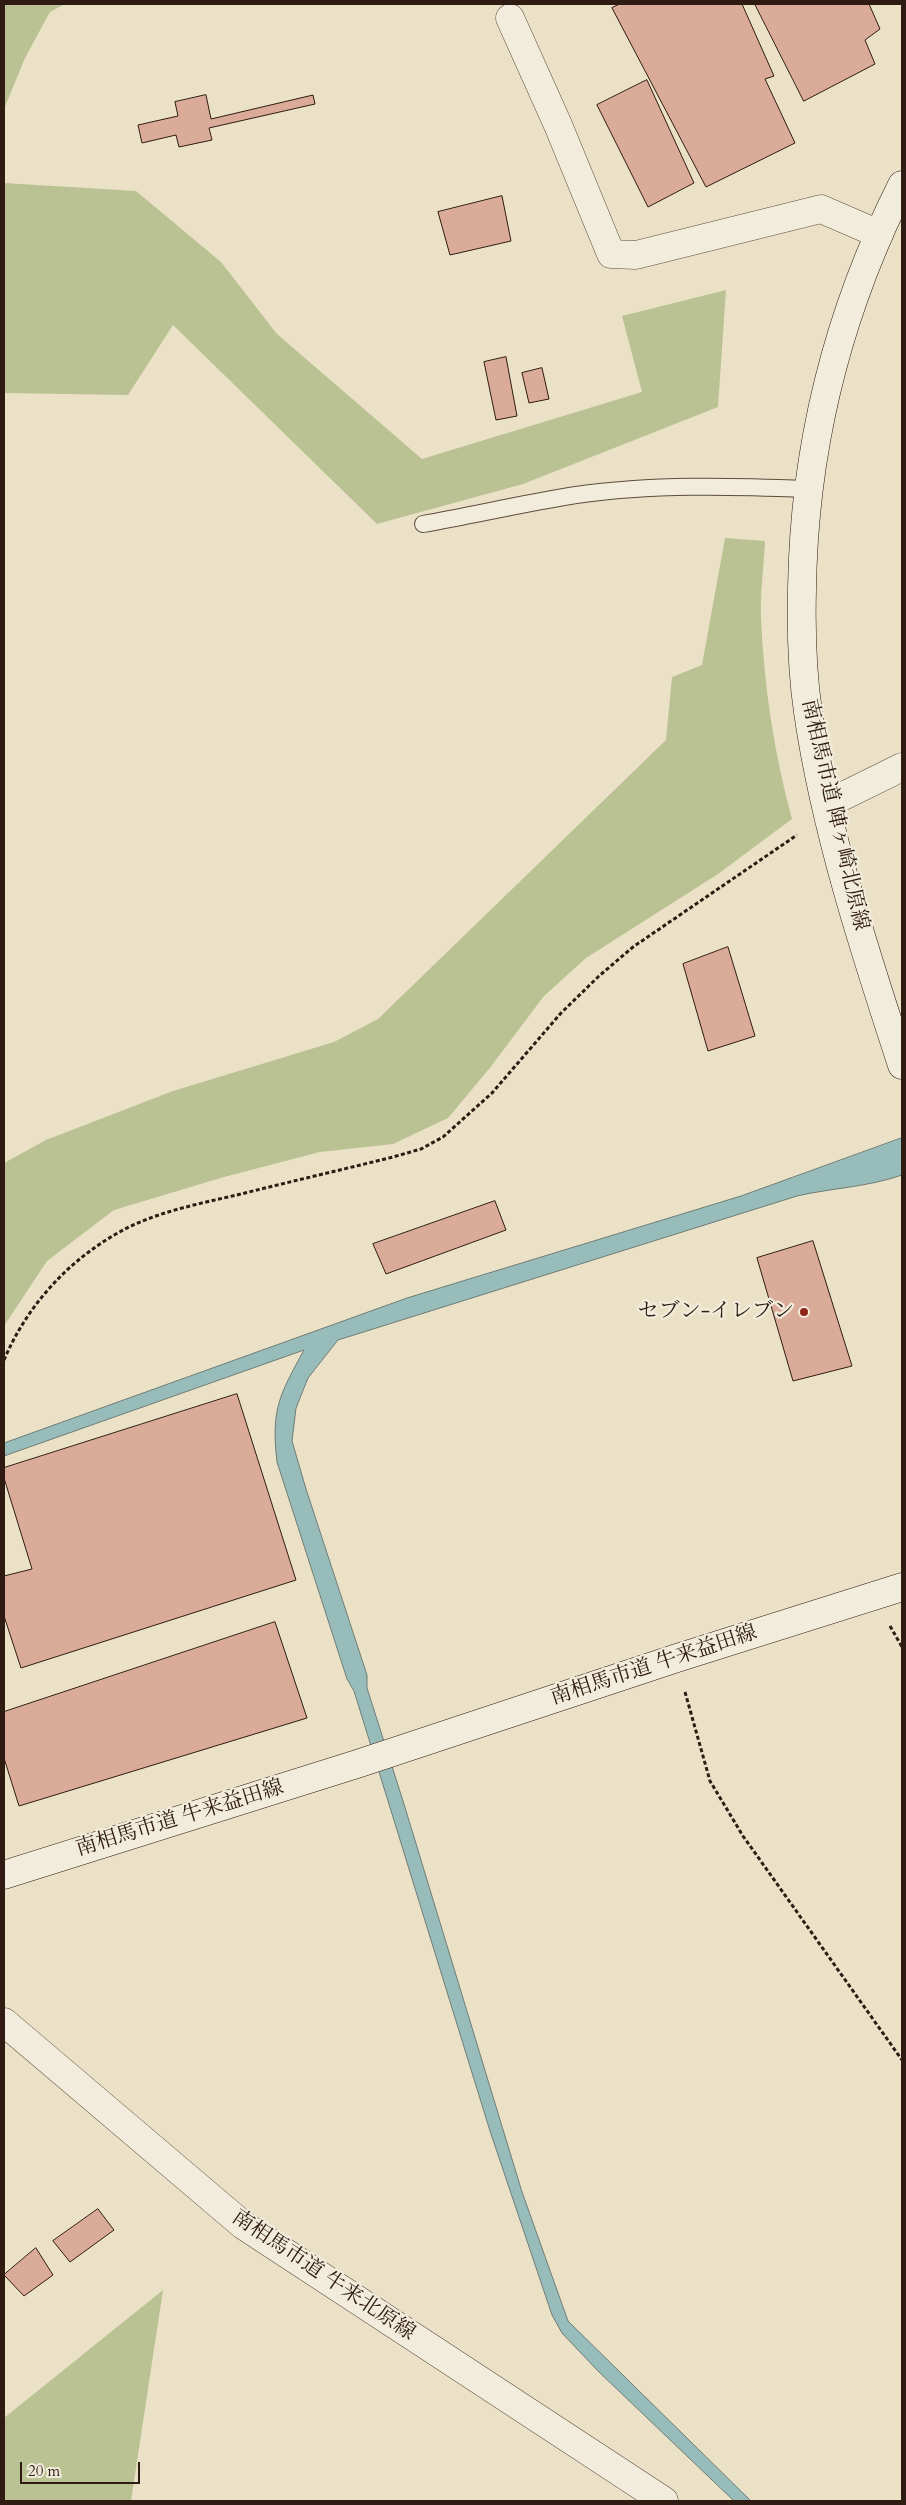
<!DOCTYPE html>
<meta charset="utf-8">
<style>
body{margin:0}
#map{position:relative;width:906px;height:2505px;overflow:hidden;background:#eae1c7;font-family:Cardo,serif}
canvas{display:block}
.frame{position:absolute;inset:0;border:5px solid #2f1b11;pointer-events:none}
.scale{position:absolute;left:20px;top:2462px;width:120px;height:22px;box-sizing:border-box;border:2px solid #2f1b11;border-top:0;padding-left:6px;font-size:15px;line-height:18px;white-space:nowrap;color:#2f1b11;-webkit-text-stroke:4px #f1ecdb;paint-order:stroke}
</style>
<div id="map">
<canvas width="906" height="2505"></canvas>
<div class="frame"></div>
<div class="scale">20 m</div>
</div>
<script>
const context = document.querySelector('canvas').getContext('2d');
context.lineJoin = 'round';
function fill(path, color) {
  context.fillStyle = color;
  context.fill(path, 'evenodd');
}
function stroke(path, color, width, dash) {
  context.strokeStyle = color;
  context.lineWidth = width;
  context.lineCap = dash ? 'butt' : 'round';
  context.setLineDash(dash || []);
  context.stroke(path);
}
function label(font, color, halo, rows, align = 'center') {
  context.font = font + ' Cardo,"Noto Serif JP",serif';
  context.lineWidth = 4.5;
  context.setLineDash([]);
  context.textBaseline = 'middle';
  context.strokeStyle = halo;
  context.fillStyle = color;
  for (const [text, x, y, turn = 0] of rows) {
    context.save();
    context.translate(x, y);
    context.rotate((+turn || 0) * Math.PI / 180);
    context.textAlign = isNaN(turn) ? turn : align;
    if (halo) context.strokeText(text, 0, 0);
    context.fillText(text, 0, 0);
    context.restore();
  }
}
const green = new Path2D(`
 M4,4h61l-15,8 -25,46 -21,51z
 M4,183l132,8 85,71 56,72 145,125 220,-67 -20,-76 104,-26 -8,117 -195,77 -146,40 -204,-199 -45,70 -124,-2z
 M725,538l40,3c-1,25 -5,52 -4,77 3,68 13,135 31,201l-74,55 -132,84 -42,38 -55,73 -41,49 -55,26 -73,8 -96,25 -110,33 -67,51 -43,65v-163l42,-23 127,-49 161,-49 44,-23 288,-279 6,-63 30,-12z
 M163,2290l-32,211h-127v-83z`);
const water = new Path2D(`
 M902,1138v37c-34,12 -70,13 -105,21l-459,144 -30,38 -12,30 -4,33 14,48 61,186v13l36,113 119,391 46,129 183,180h-17l-136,-130 -36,-38 -10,-18 -62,-184 -136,-440 -7,-12 -70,-217c-6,-53 2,-66 27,-112l-300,106v-13l403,-145 334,-102z`);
const building = new Path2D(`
 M620,4h122l32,72 -9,3 30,64 -89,44 -94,-179z
 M755,4h114l11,25 -15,11 10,24 -71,37z
 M647,80l47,103 -46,24 -51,-102z
 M206,95l5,24 102,-24 2,9 -106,24 3,12 -33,7 -3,-12 -34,8 -4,-18 40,-9 -3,-14z
 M502,196l9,45 -61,14 -12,-43z
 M506,357l11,59 -21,4 -12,-58z
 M542,368l7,31 -20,4 -7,-30z
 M728,947l27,89 -47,15 -25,-87z
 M495,1201l11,29 -120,44 -13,-30z
 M813,1241l39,125 -59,15 -36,-123z
 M237,1394l59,186 -275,88 -17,-52v-40l28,-7 -28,-91v-10z
 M275,1622l32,96 -288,88 -15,-48v-46z
 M98,2209l16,21 -44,32 -17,-21z
 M36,2248l17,27 -29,21 -20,-21z`);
const path = new Path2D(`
 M4,1360c24,-57 69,-105 125,-133 37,-18 80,-25 120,-35 48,-12 96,-23 144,-35l28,-8 22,-12 49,-44 69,-80 38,-37 34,-29 164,-112
 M890,1626l12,21
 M685,1692l25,89 33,55 159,224`);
const lane = new Path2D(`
 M423,524c51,-9 102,-21 153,-29 76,-11 155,-9 232,-6`);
const street = new Path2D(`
 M510,18l48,107 53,129 25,1 185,-46 58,25
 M827,804l75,-37
 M4,2022l239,203 421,276`);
const secondary = new Path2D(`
 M902,185c-64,127 -98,262 -100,404 -1,41 0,82 6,123 17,118 57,240 94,353
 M4,1875l353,-111 320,-106 225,-71`);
const markers = [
 [804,1312,5,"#8f2418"]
];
const streetNames = [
 ["南相馬市道 陣ヶ崎北原線",834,815,77],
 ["南相馬市道 牛来益田線",654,1666,-18],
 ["南相馬市道 牛来益田線",180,1819,-17],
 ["南相馬市道 牛来北原線",323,2276,34]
];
const poiNames = [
 ["セブン-イレブン",794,1312]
];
fill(green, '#bac293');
fill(water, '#98bcb9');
stroke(water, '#6e7c76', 1);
fill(building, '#dbab99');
stroke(building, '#2f1b11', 1);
stroke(lane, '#5e4c3e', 18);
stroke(street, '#5e4c3e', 29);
stroke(secondary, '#2f1b11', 29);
stroke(path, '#2f1b11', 3, [4, 2.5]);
stroke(lane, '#f1ecdb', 16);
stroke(street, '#f1ecdb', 28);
stroke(secondary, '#f1ecdb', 28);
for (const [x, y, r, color] of markers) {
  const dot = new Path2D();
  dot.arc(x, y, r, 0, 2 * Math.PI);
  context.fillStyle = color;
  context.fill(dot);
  stroke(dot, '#f1ecdb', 2);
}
label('21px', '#2f1b11', '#f1ecdb', streetNames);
label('21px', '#2f1b11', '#f1ecdb', poiNames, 'right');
</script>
